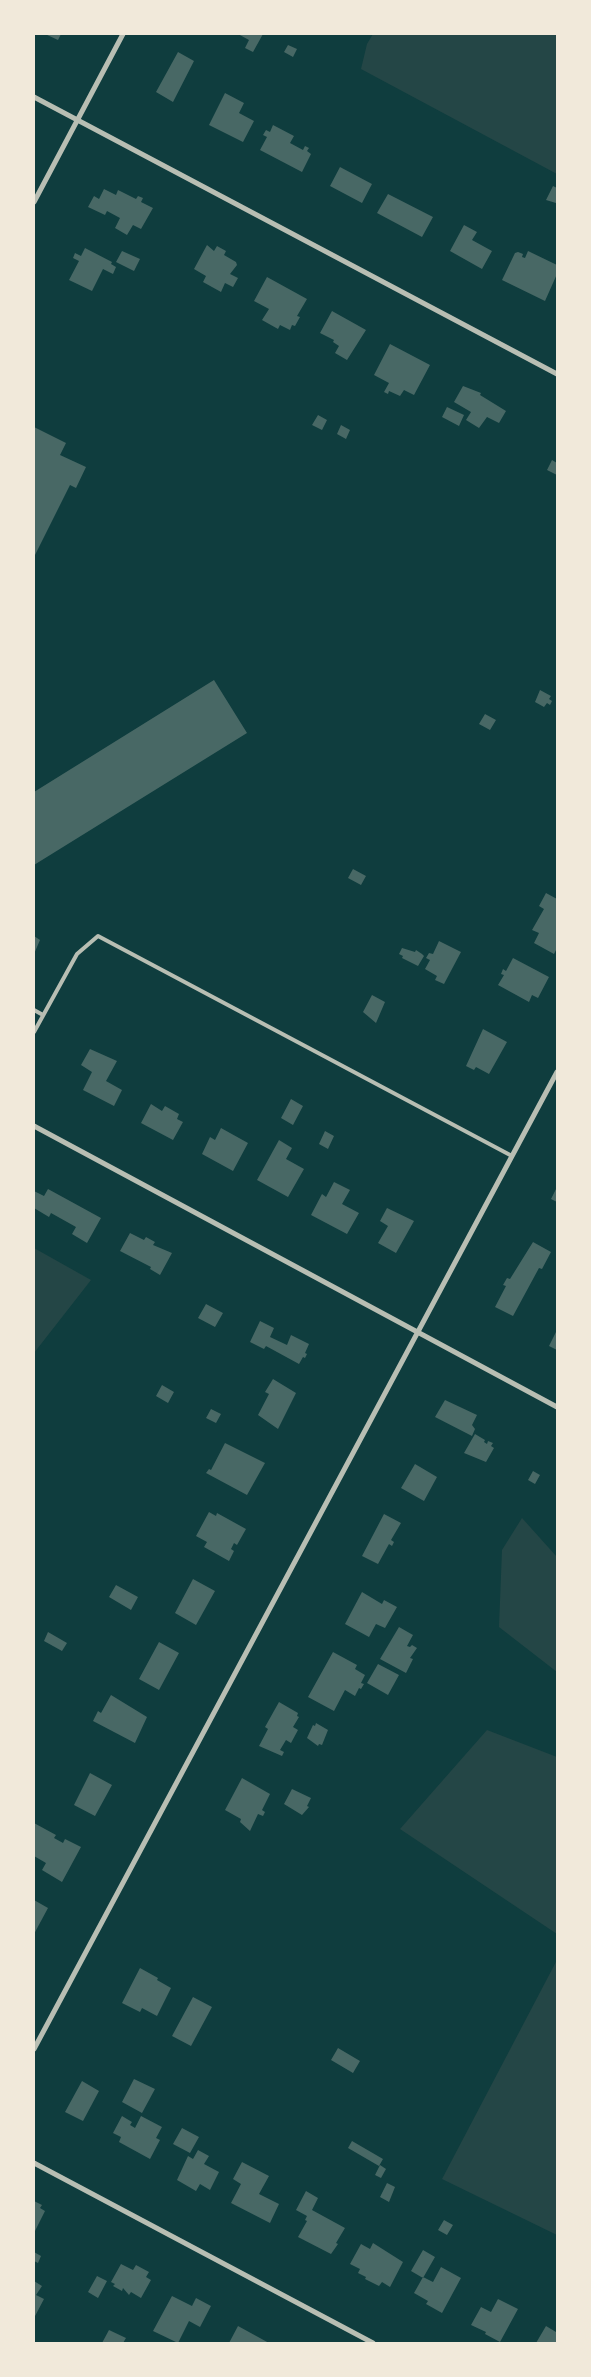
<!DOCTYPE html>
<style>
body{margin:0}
#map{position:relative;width:591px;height:2377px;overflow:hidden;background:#0f3d3e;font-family:Overpass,sans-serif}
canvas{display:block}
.frame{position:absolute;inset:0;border:35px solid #f1e9da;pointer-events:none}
</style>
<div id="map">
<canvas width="591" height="2377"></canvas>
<div class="frame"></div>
</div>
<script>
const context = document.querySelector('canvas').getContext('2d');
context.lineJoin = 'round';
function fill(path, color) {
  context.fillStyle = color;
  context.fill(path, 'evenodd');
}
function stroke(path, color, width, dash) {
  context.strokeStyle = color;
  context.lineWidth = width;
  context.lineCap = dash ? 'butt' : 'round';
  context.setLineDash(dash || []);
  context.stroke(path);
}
const green = new Path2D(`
 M373,34h184v140l-196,-105 6,-25z
 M34,1248l57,32 -57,73z
 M522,1518l35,39v115l-58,-45 3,-77z
 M487,1730l70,27v177l-157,-105z
 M557,1960v275l-115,-56z`);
const building = new Path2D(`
 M45,34h16l-3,6z
 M238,34h25l-10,18 -8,-4 4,-8z
 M288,45l9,4 -4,8 -9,-5z
 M178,52l16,9 -21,41 -17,-10z
 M225,93l19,10 -5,10 15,8 -11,21 -34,-17z
 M273,125l21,11 -4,7 13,7 2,-4 4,2 -2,3 4,3 -9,18 -42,-22 7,-13 -4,-2 3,-5 4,2z
 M340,167l32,17 -10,19 -32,-17z
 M553,186l4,2 -1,15 -10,-3z
 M104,189l12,6 2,-5 18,9 2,-3 5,2 -2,4 12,6 -12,21 -8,-4 -6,10 -12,-7 5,-10 -13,-7 -2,4 -17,-8 6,-11 5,3z
 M388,194l45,23 -11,20 -45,-24z
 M464,225l13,7 -5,8 20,11 -10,18 -32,-18z
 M207,245l7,6 3,-5 9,5 -2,4 12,7 1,3 -7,9 8,4 -5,9 -8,-4 -4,9 -18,-10 3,-6 -12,-7z
 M85,248l27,14 -1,2 5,3 -3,7 -10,-5 -11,22 -23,-11 10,-19 -6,-3 2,-5 6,3z
 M122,251l18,8 -6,12 -18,-9z
 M528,251l29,14v9l-12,27 -43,-21 13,-27 3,-1 5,2 -1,3 3,1z
 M267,277l40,22 -10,17 3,1 -5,9 -3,-1 -2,5 -10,-5 -2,4 -16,-9 7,-11 -15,-8z
 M332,311l34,19 -19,30 -12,-7 4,-7 -6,-4 1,-2 -14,-7z
 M390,344l40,21 -16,30 -10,-5 -4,6 -11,-5 -1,3 -4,-2 5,-9 -15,-8z
 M463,386l18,7 -1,2 26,16 -7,12 -12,-6 -8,11 -13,-8 5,-8 -17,-10z
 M447,407l17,8 -5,11 -17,-9z
 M318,415l9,5 -5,10 -10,-5z
 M341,425l9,5 -4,9 -9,-5z
 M34,427l32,16 -6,12 26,12 -10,21 -6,-3 -36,72z
 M552,460l5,3v12l-10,-5z
 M214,680l33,53 -213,132v-73z
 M540,690l11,6 -2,3 3,2 -2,4 -3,-2 -3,4 -9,-5z
 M485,714l11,6 -6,10 -11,-6z
 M353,869l13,7 -5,9 -13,-7z
 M546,893l11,6v49l-3,6 -20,-11 5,-10 -7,-3 12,-21 -5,-3z
 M34,936l6,4 -6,14z
 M439,941l22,11 -17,32 -9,-4 2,-4 -12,-7 5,-9 -4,-2 3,-5 4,1z
 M402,948l13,4 1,-2 6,4 2,2 -6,10 -16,-8 1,-2 -4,-2z
 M513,958l36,19 -11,21 -6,-3 -3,7 -31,-17 6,-10 -3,-1 2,-5 3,2z
 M372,995l13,7 -9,21 -13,-11z
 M483,1029l24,13 -18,32 -13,-7 -2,3 -8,-4z
 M90,1049l27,12 -11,20 16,9 -8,16 -31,-16 9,-18 -11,-7z
 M291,1099l12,7 -10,19 -12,-7z
 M151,1104l11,7 3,-5 14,8 -2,5 6,3 -10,18 -32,-17z
 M221,1128l27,15 -15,28 -31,-17 8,-17 5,3z
 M325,1131l9,5 -6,13 -9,-5z
 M279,1140l13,8 -6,11 18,10 -16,28 -31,-17z
 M334,1182l16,8 -8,14 17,9 -12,21 -36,-19 11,-21 4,3z
 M557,1187v15l-6,-3z
 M48,1189l53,29 -14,25 -15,-9 4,-7 -25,-14 -2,4 -15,-9v-17l10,5z
 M387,1208l27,13 -18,32 -18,-10 10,-17 -8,-5z
 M130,1233l14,7 2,-3 9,5 -2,3 19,8 -12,22 -10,-6 1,-2 -31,-16z
 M533,1242l18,10 -9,17 -3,-1 -26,48 -18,-9 11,-21 -3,-1 4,-7 3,1z
 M206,1304l17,9 -8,14 -17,-9z
 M260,1321l14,7 -4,9 17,8 4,-10 18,9 -4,9 2,1 -2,4 -2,-1 -4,7 -33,-18 -2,3 -14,-7z
 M557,1330v20l-8,-4z
 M273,1379l23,14 -18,36 -20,-14 11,-21 -4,-2z
 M162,1385l12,7 -6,11 -12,-7z
 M445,1400l32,15 -5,10 3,4 -3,7 -37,-19z
 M211,1409l10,5 -5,9 -10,-5z
 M475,1434l10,6 -1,2 3,2 1,-3 5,2 -2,3 3,2 -8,14 -22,-9z
 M225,1443l40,20 -18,32 -41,-22 3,-4 2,1z
 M415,1464l22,13 -13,24 -23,-13z
 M533,1471l7,4 -5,9 -7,-4z
 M209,1512l7,4 1,-3 29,16 -9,16 -3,-2 -3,6 3,2 -5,10 -25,-14 3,-5 -11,-6z
 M384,1514l17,9 -10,17 3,2 -2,4 -3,-2 -11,20 -16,-8z
 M193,1579l22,12 -19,34 -21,-12z
 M116,1585l22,12 -7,13 -22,-13z
 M362,1592l20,12 2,-4 13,7 -12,21 -9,-4 -7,13 -24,-13z
 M399,1627l14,8 -6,11 3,1 2,-2 5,3 -7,10 3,1 -7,14 -26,-14z
 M48,1632l19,11 -5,8 -18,-10z
 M159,1642l20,11 -20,37 -20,-11z
 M333,1652l24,13 -2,4 10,6 -4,8 3,1 -3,5 -2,-1 -4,8 -10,-6 -11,21 -26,-14z
 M378,1664l21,11 -11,20 -21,-12z
 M111,1695l36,22 -12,26 -42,-22 5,-10 3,2z
 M279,1702l19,11 -1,3 2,1 -6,10 5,3 -7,13 -5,-3 -6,10 4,2 -2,4 -23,-10 9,-17 -3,-2z
 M316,1723l12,7 -6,15 -3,-1 -1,2 -11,-8 6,-13 2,1z
 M90,1773l22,12 -17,31 -21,-11z
 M242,1778l28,16 -8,16 3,2 -2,4 -5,-2 -8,17 -10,-9 1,-3 -16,-9z
 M292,1789l19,9 -4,8 2,1 -7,8 -18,-11z
 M34,1823l22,12 -2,3 9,5 2,-4 16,8 -19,35 -20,-12 4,-7 -12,-7z
 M34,1900l14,8 -14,26z
 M140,1968l18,10 -1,2 14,8 -14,28 -15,-8 -2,4 -18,-9z
 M193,1997l19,10 -21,39 -19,-10z
 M338,2048l22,13 -7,12 -22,-13z
 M134,2079l21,10 -13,24 -20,-11z
 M82,2081l17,10 -16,30 -18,-9z
 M122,2116l10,6 -2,3 5,3 6,-12 21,11 -6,11 4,2 -10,19 -31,-17 2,-5 -8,-4z
 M182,2128l17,9 -9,16 -17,-9z
 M352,2141l31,18 -4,7 -31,-18z
 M198,2150l11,6 -5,8 15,8 -9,18 -10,-6 -4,7 -19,-11 11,-24 5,3z
 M242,2162l27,14 -10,18 20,10 -9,19 -39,-20 10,-19 -8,-5z
 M380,2165l6,4 -5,9 -6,-3z
 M387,2183l8,4 -6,15 -9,-5z
 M306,2191l12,7 -6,12 33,18 -9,15 2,1 -7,10 -33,-17 9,-16 -2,-1 2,-4 -11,-6z
 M34,2201l8,4 -2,3 5,3 -11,22z
 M444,2220l9,5 -6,10 -9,-5z
 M373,2243l30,19 -13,25 -8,-5 -3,4 -14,-7 1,-2 -8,-4 2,-4 -10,-5 11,-20 9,5z
 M423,2250l12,7 -12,21 -12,-7z
 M34,2252l7,4 -3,7 -4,-2z
 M121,2264l12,6 3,-5 13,7 -3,5 5,3 -10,18 -10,-6 -2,3 -6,-7 -1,3 -9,-5 2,-2 -4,-2z
 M441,2267l20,11 -19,35 -16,-9 2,-3 -14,-8 9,-16 10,5z
 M97,2276l10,5 -9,17 -10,-6z
 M34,2281l8,5 -6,9 8,4 -10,19z
 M172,2296l20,10 4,-8 15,8 -11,21 -11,-6 -11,22 -25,-12z
 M498,2299l20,10 -18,33 -15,-8 1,-2 -15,-7 10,-18 10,5z
 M238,2326l31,17h-40z
 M546,2326l10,6 1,-2v13h-21z
 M109,2330l17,8 -3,5h-21z`);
const service = new Path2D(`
 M34,1010l9,5
 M34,1032l43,-78 21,-18 414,220`);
const minor = new Path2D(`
 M34,97l523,277
 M34,202l89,-168
 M34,1126l523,281
 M34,2049l523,-977
 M34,2163l339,180`);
fill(green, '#244646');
fill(building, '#486865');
stroke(service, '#b8beb3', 4);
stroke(minor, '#b8beb3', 5);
</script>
